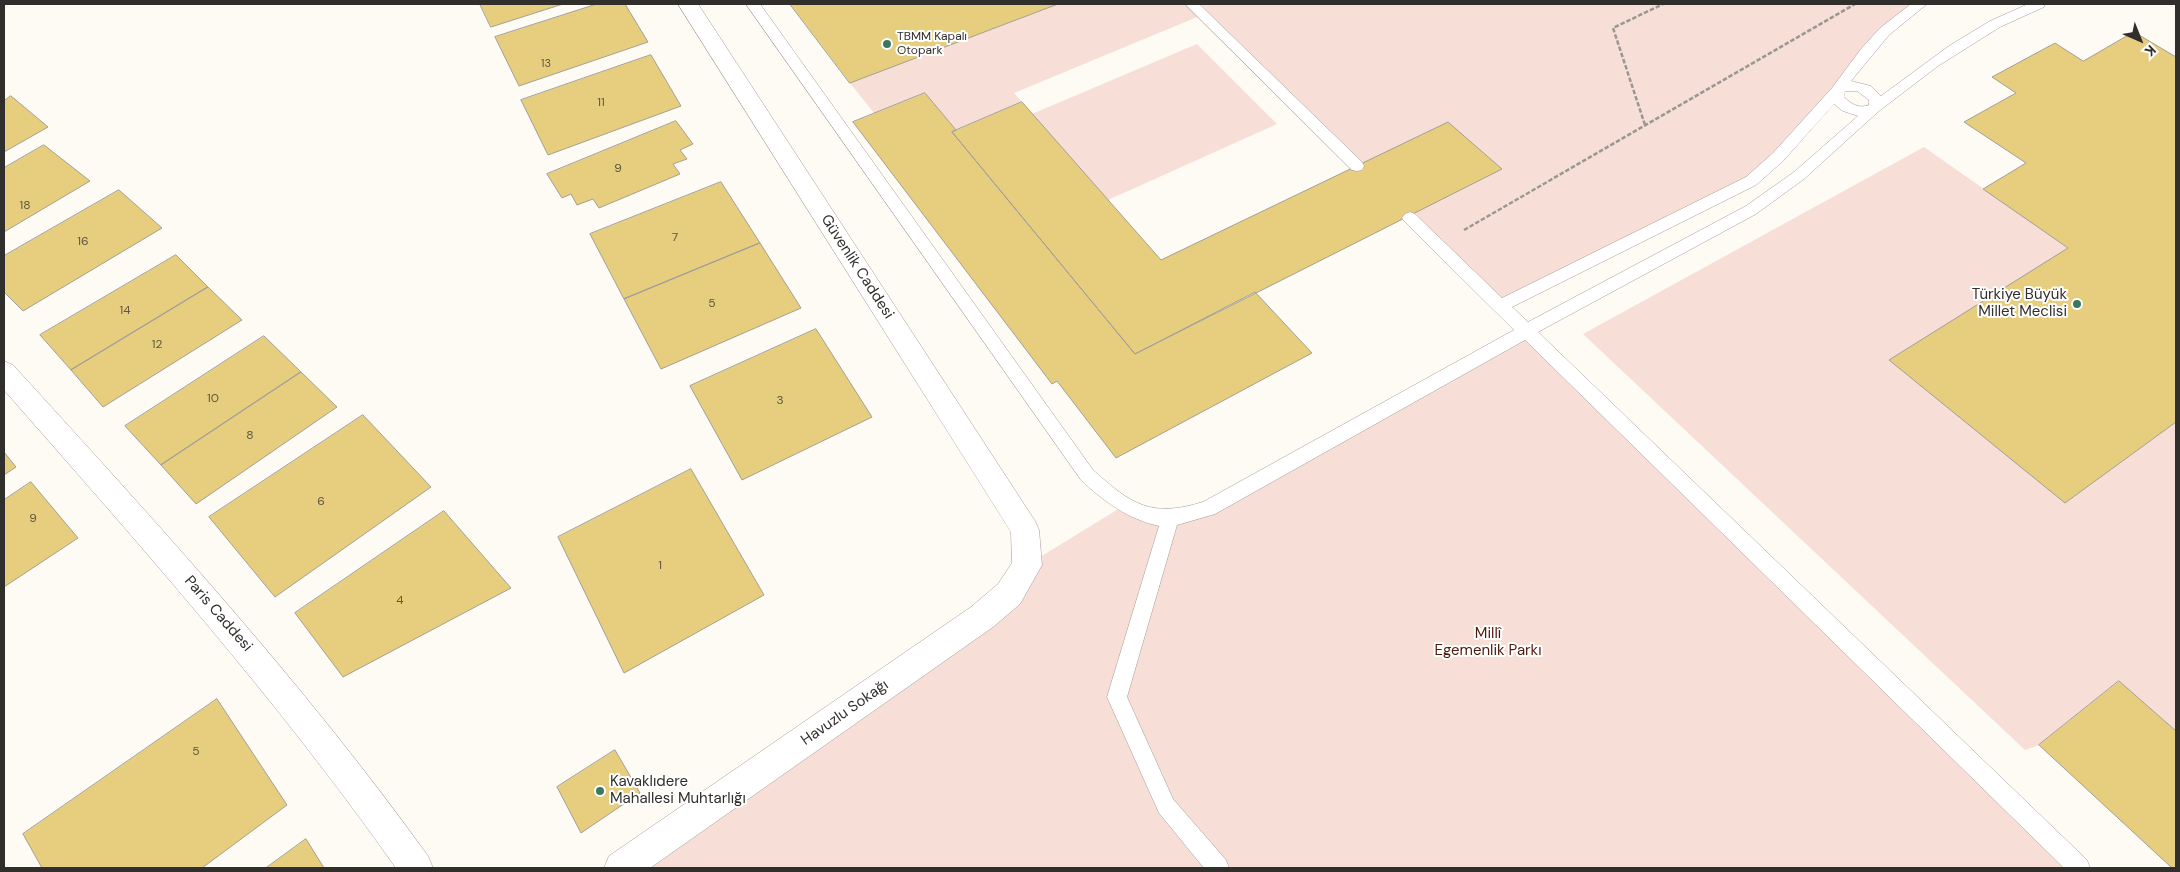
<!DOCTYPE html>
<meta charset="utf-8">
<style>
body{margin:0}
#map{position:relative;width:2180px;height:872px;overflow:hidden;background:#fefaf4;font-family:"DM Sans",sans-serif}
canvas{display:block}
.frame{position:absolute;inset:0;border:5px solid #312f2c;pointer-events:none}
.north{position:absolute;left:2115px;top:15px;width:50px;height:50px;-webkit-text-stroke:4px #fff;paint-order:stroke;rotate:136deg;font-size:14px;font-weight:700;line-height:20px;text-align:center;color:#312f2c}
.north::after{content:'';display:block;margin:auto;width:18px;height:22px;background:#312f2c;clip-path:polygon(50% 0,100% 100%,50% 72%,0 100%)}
</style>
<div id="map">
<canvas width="2180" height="872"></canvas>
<div class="frame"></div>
<div class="north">K</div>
</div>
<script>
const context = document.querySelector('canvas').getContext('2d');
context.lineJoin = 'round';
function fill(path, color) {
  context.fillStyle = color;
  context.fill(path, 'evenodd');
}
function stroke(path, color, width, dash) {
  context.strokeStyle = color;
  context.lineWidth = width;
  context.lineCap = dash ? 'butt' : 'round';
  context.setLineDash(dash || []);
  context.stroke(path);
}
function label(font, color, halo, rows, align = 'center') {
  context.font = font + ' "DM Sans",sans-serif';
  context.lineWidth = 4;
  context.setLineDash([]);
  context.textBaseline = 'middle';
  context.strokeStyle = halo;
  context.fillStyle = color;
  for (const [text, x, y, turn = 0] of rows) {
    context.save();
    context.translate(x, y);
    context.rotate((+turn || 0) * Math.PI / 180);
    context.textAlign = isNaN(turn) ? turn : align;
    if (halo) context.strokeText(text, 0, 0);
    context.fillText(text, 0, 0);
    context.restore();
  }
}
const green = new Path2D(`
 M1058,4h862l-14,9 -155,168 -251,125 -298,-291 -188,78 8,9 -66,28 -31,-37 -51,20 -24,-30z
 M1197,44l80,80 -169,76 -76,-86z
 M1924,147l144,101 -3,255 111,-81v309l-57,-50 -80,64 -14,5 -442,-416z
 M1526,331l553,537h-1458l361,-251 45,-52 98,-60 23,10 62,-7z`);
const building = new Path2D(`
 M480,4h83l-72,23z
 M597,4h28l23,38 -129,44 -24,-49z
 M790,4h268l-208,79z
 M2134,32l42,25v365l-111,81 -176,-143 179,-112 -85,-59 43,-26 -62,-41 52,-29 -24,-16 63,-34 28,18z
 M651,55l30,51 -133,49 -27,-55z
 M925,93l31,37 -4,2 183,222 120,-62 57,61 -196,105 -59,-77 -5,3 -199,-262z
 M11,96l37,31 -44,25v-51z
 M1022,102l139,158 287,-138 54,47 -367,185 -183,-222z
 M676,121l17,23 -13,6 7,9 -14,5 7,10 -81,34 -6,-9 -16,6 -6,-11 -9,4 -15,-24z
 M44,145l46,36 -86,51v-64z
 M721,182l39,61 -136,56 -34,-65z
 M119,190l43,38 -139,83 -19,-19v-36z
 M760,243l41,65 -140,61 -37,-70z
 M176,255l32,32 -137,83 -31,-35z
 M208,287l34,33 -139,87 -32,-37z
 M816,329l56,88 -130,63 -52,-94z
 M264,336l37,36 -140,93 -36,-39z
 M301,372l36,35 -141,97 -35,-39z
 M363,415l68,72 -156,110 -66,-80z
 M4,452l12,15 -12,8z
 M691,469l73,126 -140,78 -66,-136z
 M31,482l47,56 -74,49v-87z
 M444,511l67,77 -168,89 -48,-64z
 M2119,681l57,50v137h-4l-133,-123z
 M217,699l70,106 -85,63h-160l-19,-34z
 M615,750l25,43 -59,40 -24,-46z
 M306,839l18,29h-58z`);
const path = new Path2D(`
 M1645,125l-32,-97 50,-24
 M1464,230l391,-226`);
const service = new Path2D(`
 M746,4h14l333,466c39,35 58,48 110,32l311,-172 -109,-108 -3,-4 3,-4 5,-2 5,2 87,84 244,-121 27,-24 59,-65 29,-39 19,-21 31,-24h16l-38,31 -38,46 20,5 10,10 68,-50 41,-25 38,-17h17l-1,3 -44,20 -62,39 -59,45 -75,68 -48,35 -218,118 549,528 3,8h-26l-539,-528 -310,174 -38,11 -50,172 46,102 53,61 3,8h-25l-45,-55 -52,-116 52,-171c-31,-7 -56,-25 -78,-46zM1845,91h12l12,9v5c-10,4 -18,-1 -25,-8zM1834,104l9,7 15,5 -64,56 -48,34 -218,116 -16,-15 244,-122 27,-24z
 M1185,4h14l163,158 2,4 -2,4 -5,1 -5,-1z`);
const minor = new Path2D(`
 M4,361l9,4c145,159 289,316 415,491l5,12h-37c-119,-169 -256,-323 -392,-478z`);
const secondary = new Path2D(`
 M678,4h20l337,517 4,9 3,35 -22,39 -27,23 -343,241h-46l5,-12 362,-249 27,-23 14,-21 -1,-31z`);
const markers = [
 [887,44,5,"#3b7761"],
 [2077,304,5,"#3b7761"],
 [600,791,5,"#3b7761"]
];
const farNumbernames = [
 ["13",546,64]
];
const farPoinames = [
 ["TBMM Kapalı",897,37],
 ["Otopark",897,51]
];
const numberNames = [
 ["11",601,103],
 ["9",618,169],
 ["18",25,206],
 ["7",675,238],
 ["16",83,242],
 ["5",712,304],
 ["14",125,311],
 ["12",157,345],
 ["10",213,399],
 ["3",780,401],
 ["8",250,436],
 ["6",321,502],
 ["9",33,519],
 ["1",660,566],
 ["4",400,601],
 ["5",196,752]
];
const streetNames = [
 ["Güvenlik Caddesi",857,267,57],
 ["Paris Caddesi",218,614,49],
 ["Havuzlu Sokağı",845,713,-35]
];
const poiNames = [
 ["Türkiye Büyük",2067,295],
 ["Millet Meclisi",2067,312],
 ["Kavaklıdere",610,782,"left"],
 ["Mahallesi Muhtarlığı",610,799,"left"]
];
const parkNames = [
 ["Millî",1488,634],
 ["Egemenlik Parkı",1488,651]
];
fill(green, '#f7ded7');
fill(building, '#e6ce7e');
stroke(building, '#a29f98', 1);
stroke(service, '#a29c96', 1);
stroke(minor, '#a29c96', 1);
stroke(secondary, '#a29c96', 1);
stroke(path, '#9a9792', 2.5, [4.5, 2]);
fill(service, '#fff');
fill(minor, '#fff');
fill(secondary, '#fff');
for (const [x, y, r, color] of markers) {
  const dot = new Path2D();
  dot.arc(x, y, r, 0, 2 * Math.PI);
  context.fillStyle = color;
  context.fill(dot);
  stroke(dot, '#fff', 2);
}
label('11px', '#5e5740', null, farNumbernames);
label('12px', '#312f2c', '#fff', farPoinames, 'left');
label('12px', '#5e5740', null, numberNames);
label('15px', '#312f2c', '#fff', streetNames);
label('15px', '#312f2c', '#fff', poiNames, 'right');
label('15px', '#4d1b0c', '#fff', parkNames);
</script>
